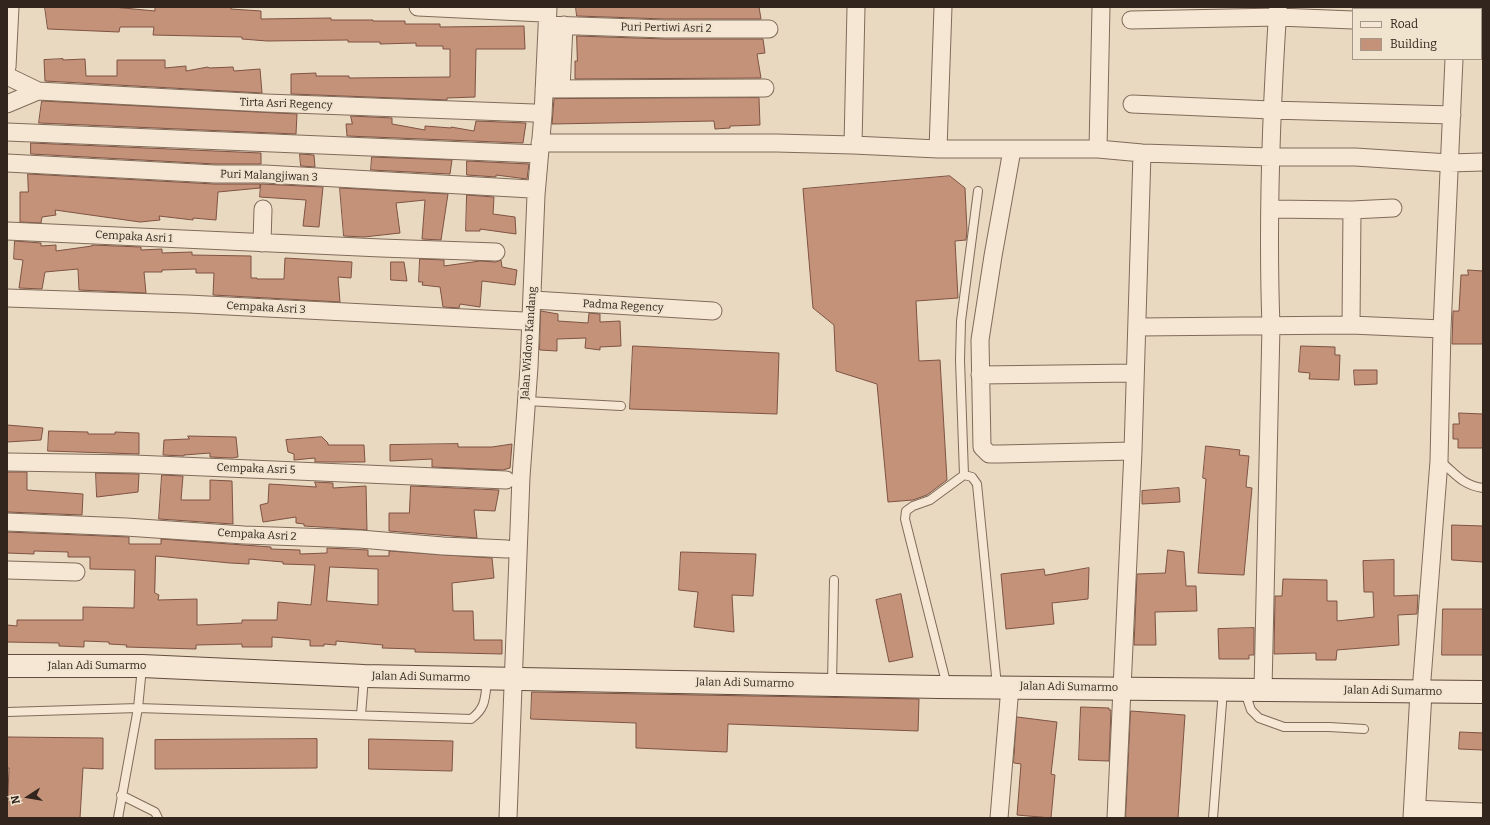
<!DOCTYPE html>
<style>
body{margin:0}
#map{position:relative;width:1490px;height:825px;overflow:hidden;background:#e9d9c1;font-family:Bitter,serif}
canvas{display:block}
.frame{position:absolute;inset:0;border:8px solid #32251d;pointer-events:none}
.legend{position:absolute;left:1352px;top:8px;width:130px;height:52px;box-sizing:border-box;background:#f1e4cf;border:1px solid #a59888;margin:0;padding:5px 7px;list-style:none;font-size:12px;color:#32251d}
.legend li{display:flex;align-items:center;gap:8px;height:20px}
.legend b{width:20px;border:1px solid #a59888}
.north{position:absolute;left:8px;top:777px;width:40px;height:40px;-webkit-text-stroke:3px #f1e4cf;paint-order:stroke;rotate:258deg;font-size:11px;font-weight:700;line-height:16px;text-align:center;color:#32251d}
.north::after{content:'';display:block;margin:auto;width:14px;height:18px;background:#32251d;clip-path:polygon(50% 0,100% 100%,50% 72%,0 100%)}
</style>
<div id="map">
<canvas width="1490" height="825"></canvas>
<div class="frame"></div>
<ul class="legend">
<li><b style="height:5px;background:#f5e7d3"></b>Road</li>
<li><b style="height:11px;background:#c49179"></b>Building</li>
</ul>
<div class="north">N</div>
</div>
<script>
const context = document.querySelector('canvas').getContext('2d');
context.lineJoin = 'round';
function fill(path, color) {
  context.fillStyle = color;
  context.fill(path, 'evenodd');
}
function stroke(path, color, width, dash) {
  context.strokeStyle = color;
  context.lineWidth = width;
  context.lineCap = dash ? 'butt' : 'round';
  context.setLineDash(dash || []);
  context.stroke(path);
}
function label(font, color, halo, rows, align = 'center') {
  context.font = font + ' Bitter,serif';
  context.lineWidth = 4;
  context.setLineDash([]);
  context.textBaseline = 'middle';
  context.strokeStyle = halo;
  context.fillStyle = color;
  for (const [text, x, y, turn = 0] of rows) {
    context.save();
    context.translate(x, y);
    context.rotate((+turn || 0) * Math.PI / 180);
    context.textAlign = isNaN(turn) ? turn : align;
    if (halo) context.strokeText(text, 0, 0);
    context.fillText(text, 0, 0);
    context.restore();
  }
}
const building = new Path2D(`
 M45,7h68l42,4v-4h76v2l30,2v8l70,-1v2h42v1h32v3h35v3l84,-1 1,23h-49l-1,48 -28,1v2l-156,-6v-20l25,-1v3h33v2l101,-1v-28h-7v-3h-27v-3l-36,1v-2h-32v-2l-81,1 -25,-2v-2l-89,-2 1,-8h-34l-1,5 -71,-3z
 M576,7h183l2,12h-96l-88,-3z
 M577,36l88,3h98l2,14 -8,1 4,24 -186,1v-18h2z
 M63,59v1l22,-1 1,17h31v-16h48v8l21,-2v5l22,-4 1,1 24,-1 1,4 26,-2 2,24 -217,-12 -1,-21z
 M759,98l1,27 -30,1v2l-15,1 -1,-8 -162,3 2,-25z
 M42,101l255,13 -1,20 -257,-11z
 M351,116l41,2v6l33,6v-4l26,2v-1l23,4 2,-10 50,2 -3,20 -176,-7 -1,-12h6z
 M31,143l230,10v11h-46l-184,-10z
 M300,154l14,1 1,12 -14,-1z
 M372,157l80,3 -2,14 -79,-4z
 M467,161l62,3 -2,15 -31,-4v2l-29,-2z
 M28,174l186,10h46v4l-42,4 -2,28 -23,-2v2l-34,-4 1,4 -20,2 -85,-12 1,5 -14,2 -1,6 -21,-1v-30h8z
 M950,176l15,12 2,43 -1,9 -11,1 3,57 -42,3 3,60 21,-1 7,120 -20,15 -14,5 -25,2 -11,-118 -41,-13 -2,-46 -21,-17 -10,-119z
 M261,184l62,3 -4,40 -16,-1 3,-26 -46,-3z
 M340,188l108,6 -7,46 -19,-1 3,-39 -29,3 4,30 -36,4 -20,-1z
 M467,195l27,2 -1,17 22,3 1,17 -36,-5v2h-14z
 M15,241l26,2v3l15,-1v6l36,-5v-1l49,2v3l21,-1v4l30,-1v3l59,1v22h6v1h27l1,-21 67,4 -1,16 -13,-1 2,25 -127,-7 1,-22h-18v-4l-34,1v2h-18l2,21 -67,-3 -1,-21 -33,3 -3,17 -23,-1 4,-28 -9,-1z
 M420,259l24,1v6l36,-5 16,1 5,-2 1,7 15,3 -2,15 -33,-4 -2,26 -20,-3 -1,4 -16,-1 -3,-20 -18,-2 1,-3h-4z
 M391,262h13l3,19 -16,-1z
 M1468,270l15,1v73h-31l1,-33h6l2,-36h7z
 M541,311l17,3v7l30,2 1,-10 11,1v8l20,-1 1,25 -21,1v3l-15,-2 1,-10 -29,1v12l-17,-1z
 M633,346l146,7 -2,61 -147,-5z
 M1301,346l34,1v8h5l-1,25 -30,-1 1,-6 -11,-1z
 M1354,370h23v14l-22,1z
 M1459,413l24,1v34h-25v-9h-5v-15h6z
 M7,425l36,3 -2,12 -34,2z
 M49,431l39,1v2h27v-2l24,1v21l-91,-3z
 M188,436l48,1 2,20 -6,1 -22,-1v-4l-26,2v1l-21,-1 1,-15 25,-1z
 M322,437l6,6v2h36l1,17h-50v-4l-21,2v-6l-6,-2 -2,-12z
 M458,444v3h34l20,-3 -2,24 -7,2 -71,-3v-8l-42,2v-16z
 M1206,446l34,4 -1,5 10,1 -3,31 6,1 -8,87 -46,-2 8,-94 -3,-1z
 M7,472h20v18l56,4 -1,21 -75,-3z
 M96,473l43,1 -1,18 -41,5z
 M162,475l21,1 -2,24h29v-20l22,1 1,43 -74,-5z
 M315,482l18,1v5l33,-2 1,44 -63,-4v-2l-8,-1v-6l-33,5 -3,-17 8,-2 1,-19 47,3z
 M411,486l88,4 -4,21 -21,-1 3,28 -88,-7v-18h20z
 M1179,488l1,14 -38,2v-13z
 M1452,525l31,1v36l-31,-2z
 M7,532l122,5v7h32v-5l110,8v2l29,1v4l27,-1v-5l41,2v6h21v-5l103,7 2,20 -42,5 1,28h20l1,29h28v14l-87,-2v-3l-33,-1 1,-3 -47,-4v4l-12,-1v2h-14v-6l-38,-3v10h-30v-3l-46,1v4l-70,-2 1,-2 -18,-1v-2l-25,-1v6l-25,-1v-3l-52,-1v-17l10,1v-6h66v-13l51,1 1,-38 -45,-1v-12h-22v-5l-34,-1v3l-27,-1zM156,556l74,7 19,1v-5l34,3v2l32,1 -4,40 -33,-3 -1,18h-35v3l-45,2v-26l-39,1 1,-5 -4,-2zM330,567l48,2v36l-51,-4z
 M1168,550l16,2 2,34h10l1,25 -42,1 1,33h-22l3,-71 28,-1z
 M681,552l75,2 -3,42 -21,-1 2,37 -40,-5 4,-35 -19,-2z
 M1394,560v36l24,-1 -1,19 -19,1 1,30 -62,5 -1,10h-20v-7l-42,1 1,-58h7l1,-17 44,1v21h10v20l37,-4 -1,-25h-9l-1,-31z
 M1089,568l-1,31 -36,4 2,21 -48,5 -5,-55 43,-5 1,6z
 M901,594l12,63 -24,5 -13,-62z
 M1443,609h40v46h-41z
 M1254,628v27h-5v4h-30l-1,-30z
 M532,692l387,7 -1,32 -190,-7 -1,28 -91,-4v-25l-105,-4z
 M1081,707l28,1v2h2l-2,51 -30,-1z
 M1131,711l54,4 -7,103h-52z
 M1017,717l40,5 -6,52 4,1 -4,43 -34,-3 4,-51 -7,-1z
 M1460,732l23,1v17l-24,-1z
 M7,737l96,1v31l-20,-1 -3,50h-73l2,-50h-2z
 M317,739v29l-162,1v-29z
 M369,739l84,2 -1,30 -83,-2z`);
const service = new Path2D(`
 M978,191l-17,130 -1,39 4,115 8,2 5,7 20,202
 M526,401l95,5
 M1440,461c16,13 22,24 43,27
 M832,684l2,-104
 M947,686l-42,-167 1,-8 7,-5 17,-6 34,-25
 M1245,692l6,18 8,8 25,9h45l35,2
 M7,712l131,-4 333,11c15,-11 14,-21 16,-39
 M361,715l3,-38
 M121,795l34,17 3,6
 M118,818l20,-110 4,-41
 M1213,818l10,-128`);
const minor = new Path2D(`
 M418,7l125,6
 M1457,9v-2
 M1131,20l147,-3 75,3
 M548,25l117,4h104
 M1481,25h2
 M7,67l3,-60
 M7,76l31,15 -31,13
 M544,89l221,-1
 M561,89l3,-64
 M38,91l228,12 268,10
 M1132,104l139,6 181,5
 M7,132l532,22
 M540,143h236l77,2 85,4h160l44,4 128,4h85l94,6 34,-1
 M853,145l3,-138
 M938,149l5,-142
 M1098,149l3,-142
 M1012,150l-19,106 -13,84 2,107 7,7h11l133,-3
 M7,163l208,11h50l266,15
 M1270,209l82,1 41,-2
 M7,231l374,17 115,4
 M262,243l1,-34
 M7,298l181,6 336,17
 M533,300l180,11
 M1351,325l1,-115
 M1138,327l213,-2 91,4
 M980,375l155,-2
 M7,462l127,2 372,16
 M7,522l119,5 118,8 116,4 83,7 64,3
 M7,570l69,2
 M1263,689l8,-363c-4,-107 0,-213 7,-319
 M1421,692l18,-231 3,-132 12,-270
 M1414,809l69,3
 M508,818l13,-341 8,-110 7,-172 7,-80 5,-108
 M999,818l11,-131
 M1116,818l17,-367 9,-298`);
const tertiary = new Path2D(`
 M1414,818l7,-126`);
const secondary = new Path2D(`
 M7,666h135l222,10 575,11 544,5`);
const streetNames = [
 ["Puri Pertiwi Asri 2",666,28,1],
 ["Tirta Asri Regency",286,104,2],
 ["Puri Malangjiwan 3",269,176,2],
 ["Cempaka Asri 1",134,237,3],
 ["Padma Regency",623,306,3],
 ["Cempaka Asri 3",266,308,3],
 ["Jalan Widoro Kandang",529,343,-86],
 ["Cempaka Asri 5",256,469,2],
 ["Cempaka Asri 2",257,535,3],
 ["Jalan Adi Sumarmo",97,666],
 ["Jalan Adi Sumarmo",421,677,1],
 ["Jalan Adi Sumarmo",745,683,1],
 ["Jalan Adi Sumarmo",1069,687,1],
 ["Jalan Adi Sumarmo",1393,691,1]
];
fill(building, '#c49179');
stroke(building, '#7e5342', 1);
stroke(service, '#816b5a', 10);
stroke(minor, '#816b5a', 19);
stroke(tertiary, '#816b5a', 23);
stroke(secondary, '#634c3d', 24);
stroke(service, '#f5e7d3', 8);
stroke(minor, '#f5e7d3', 17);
stroke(tertiary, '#f5e7d3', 21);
stroke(secondary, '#f5e7d3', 22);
label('11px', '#32251d', '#f1e4cf', streetNames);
</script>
